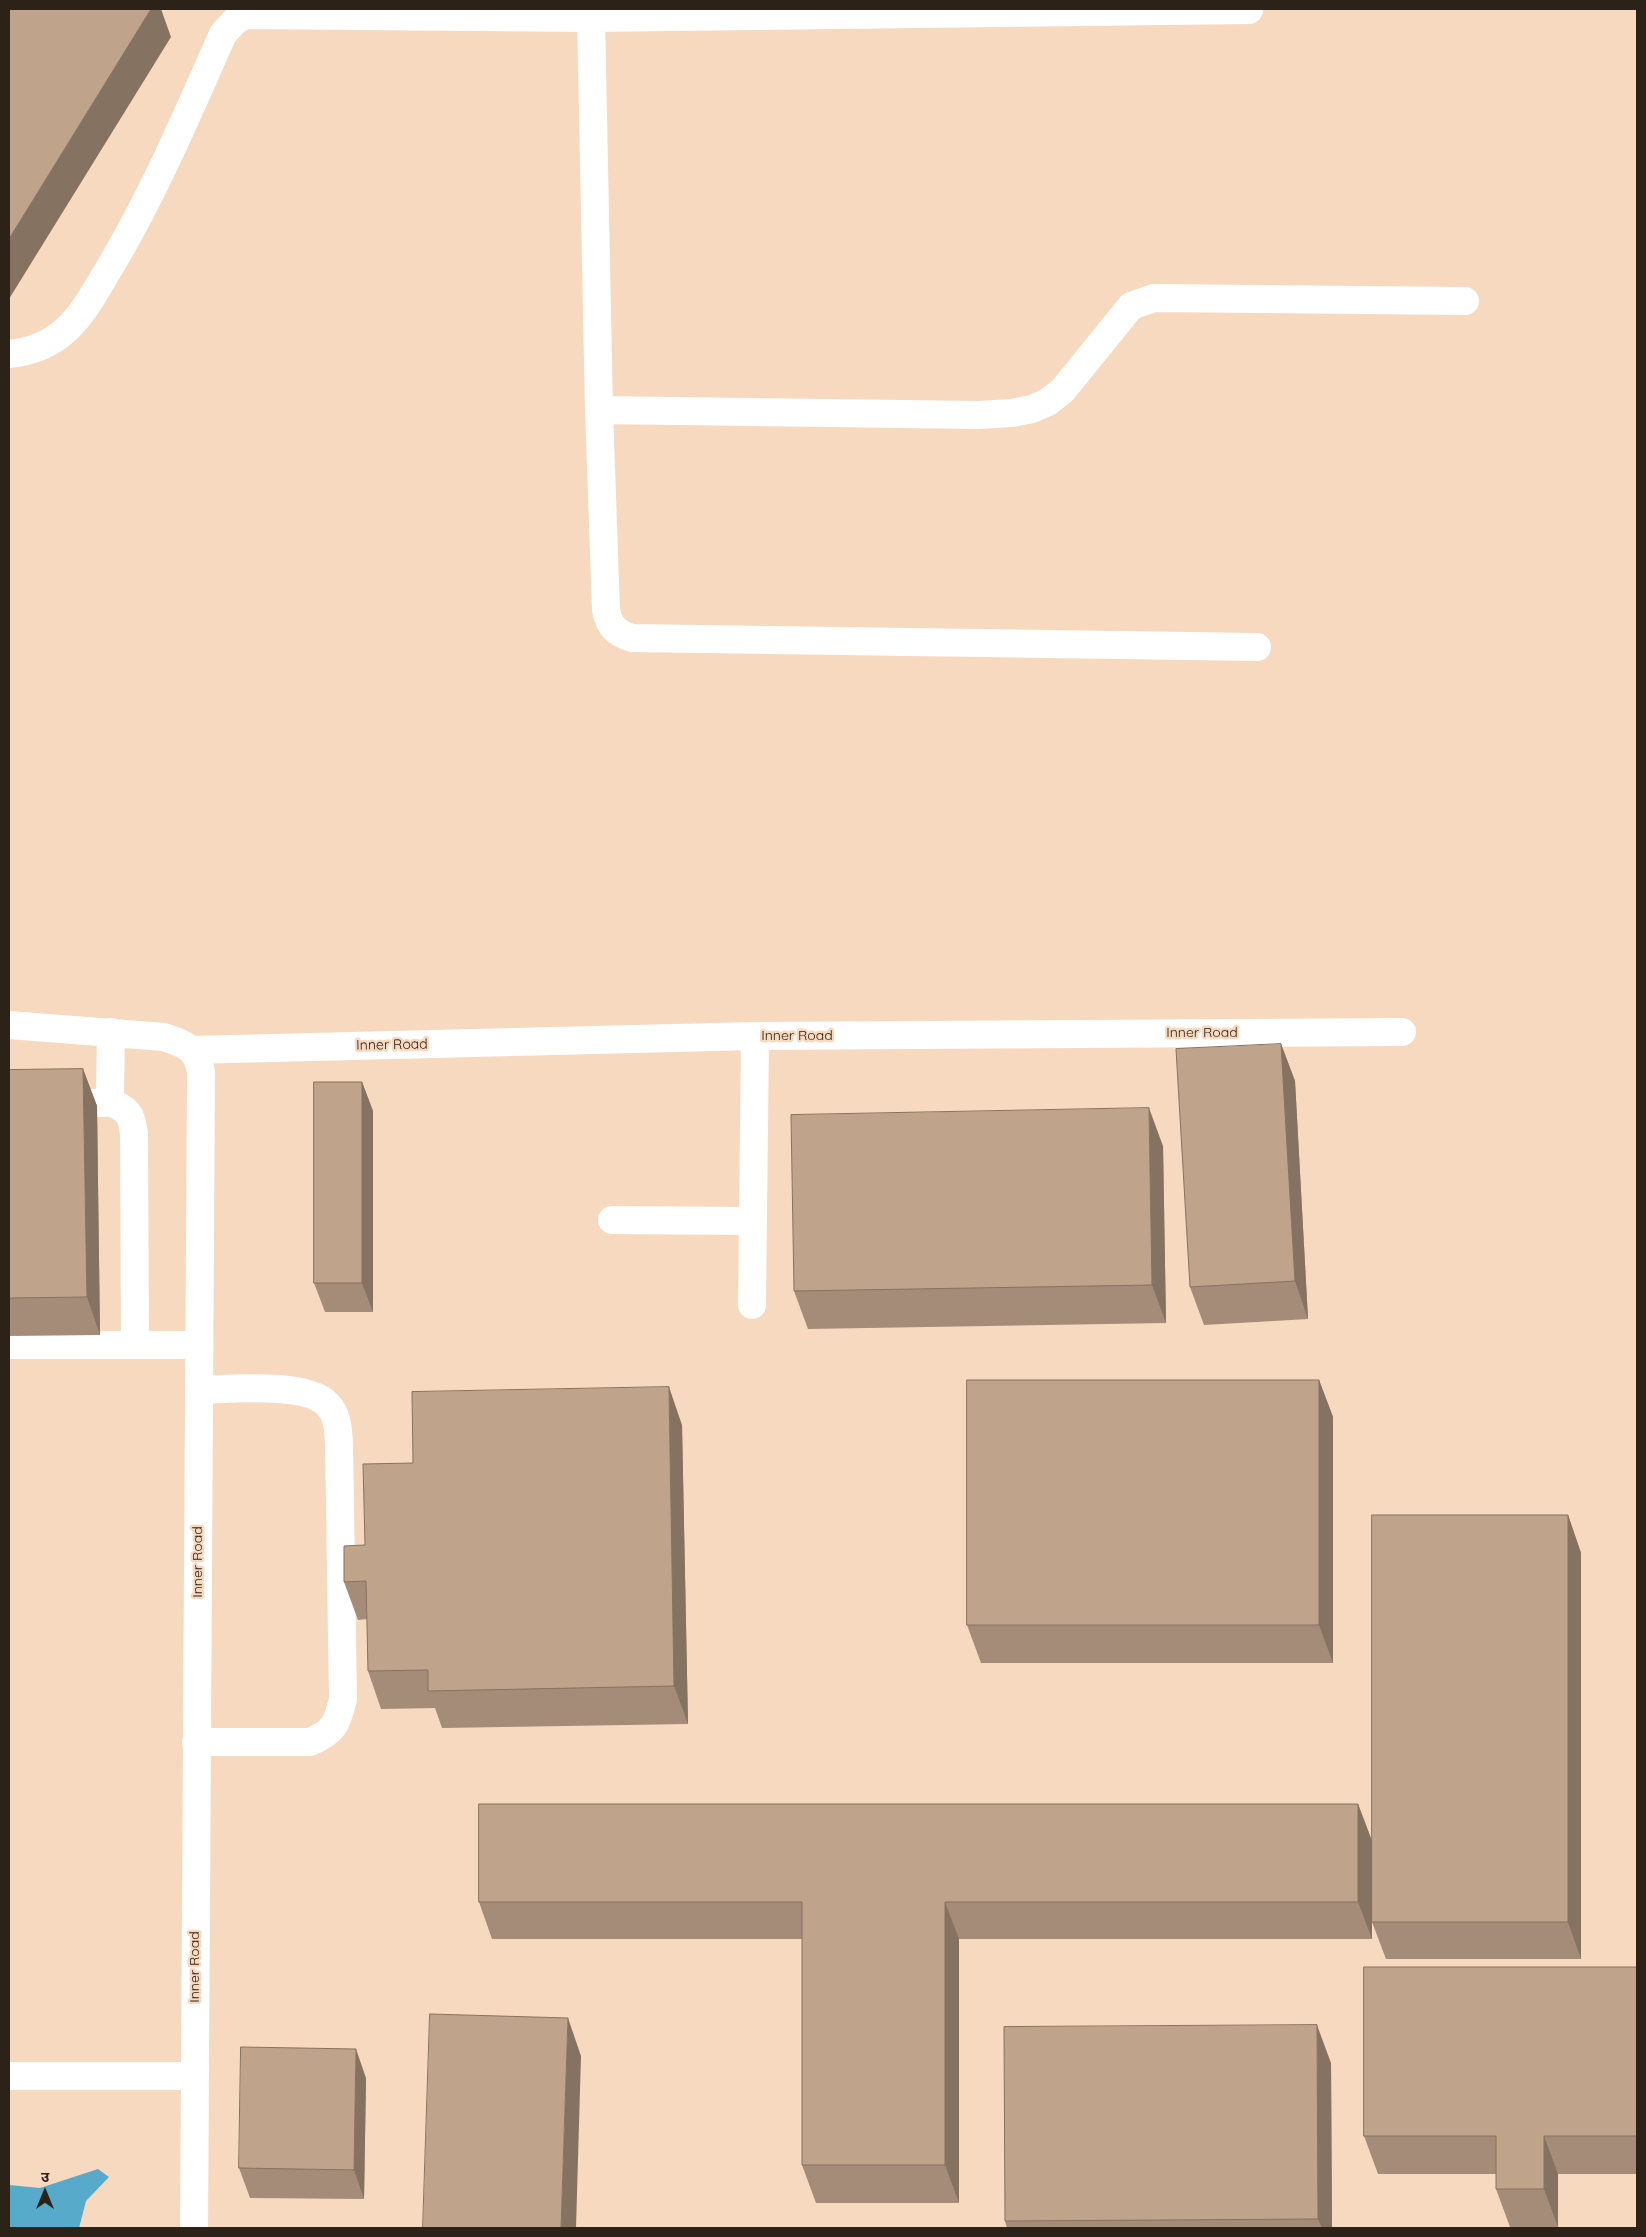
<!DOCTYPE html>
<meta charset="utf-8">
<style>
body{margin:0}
#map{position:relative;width:1646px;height:2237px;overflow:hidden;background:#f7d9bf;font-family:Quicksand,"Noto Sans Devanagari",sans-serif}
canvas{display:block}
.frame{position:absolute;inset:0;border:10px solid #2d2218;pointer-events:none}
.north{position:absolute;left:20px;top:2167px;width:50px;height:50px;-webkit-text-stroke:4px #f7d9bf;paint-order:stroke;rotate:0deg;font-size:14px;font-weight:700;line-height:20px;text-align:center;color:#2d2218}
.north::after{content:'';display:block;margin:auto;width:18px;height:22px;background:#2d2218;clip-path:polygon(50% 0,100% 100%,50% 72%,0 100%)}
</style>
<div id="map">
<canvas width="1646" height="2237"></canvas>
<div class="frame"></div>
<div class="north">उ</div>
</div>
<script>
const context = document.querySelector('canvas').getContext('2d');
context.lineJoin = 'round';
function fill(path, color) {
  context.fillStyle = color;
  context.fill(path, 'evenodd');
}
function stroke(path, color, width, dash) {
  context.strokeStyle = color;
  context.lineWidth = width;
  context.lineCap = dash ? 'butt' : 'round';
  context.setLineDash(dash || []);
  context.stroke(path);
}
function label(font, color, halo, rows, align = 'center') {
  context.font = font + ' Quicksand,sans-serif';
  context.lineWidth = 5;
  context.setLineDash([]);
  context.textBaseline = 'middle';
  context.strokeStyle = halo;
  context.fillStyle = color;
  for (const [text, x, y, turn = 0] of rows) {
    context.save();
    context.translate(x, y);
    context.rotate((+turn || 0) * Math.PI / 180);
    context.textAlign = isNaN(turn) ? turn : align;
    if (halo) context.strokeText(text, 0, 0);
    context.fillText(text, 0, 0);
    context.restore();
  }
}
const water = new Path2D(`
 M98,2169l11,8 -23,24 -7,27h-70v-43l31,3z`);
const minor = new Path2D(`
 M591,18l8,392 7,200c3,16 10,23 26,28l625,9
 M9,354c21,-2 42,-10 58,-25 18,-17 30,-41 43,-62 44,-74 78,-154 113,-233l12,-13 10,-6 346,3 658,-8
 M599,410l380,5 33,-2 20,-4 16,-7 15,-12 68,-84 23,-8 311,3
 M9,1025l155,12c21,7 33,11 37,35l-7,1156
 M192,1050l563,-14 647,-4
 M108,1101c20,9 23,11 26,33l1,211
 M90,1103h14l4,-2 2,-7 1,-62
 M612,1220l141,1
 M752,1305l3,-269
 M9,1345h190
 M196,1742h114c24,-10 27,-18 33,-43l-4,-256c-1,-14 -1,-28 -12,-39 -21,-22 -98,-15 -128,-14
 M9,2076h185`);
const wall = new Path2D(`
 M1281,1044l14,37 13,238 -104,6 -14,-38z
 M83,1069l14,37 3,229 -91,1v-266z
 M362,1082l11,29v201h-48l-11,-29z
 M1163,1146l3,177 -358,6 -14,-38z
 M1319,1380l14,37v246h-352l-14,-38z
 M682,1425l6,299 -246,4 -7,-20 -54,1 -13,-38 -1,-52 -9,1 -14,-38 69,-119z
 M1568,1515l13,38v406h-195l-14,-37z
 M1358,1804l14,37v98h-413v264h-143l-14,-38v-226h-310l-13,-37z
 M1637,1967v207h-79v53h-48l-14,-38v-15h-118l-14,-38z
 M1331,2063l1,165h-325l-2,-7z
 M366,2078l-2,121 -114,-1 -11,-30z`);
const shadedWall = new Path2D(`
 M151,9h10l10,28 -162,262v-60z
 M1281,1044l14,37 13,238 -13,-38z
 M83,1069l14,37 3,229 -13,-38z
 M362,1082l11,29v201l-11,-29z
 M1149,1108l14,38 3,177 -14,-38z
 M1319,1380l14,37v246l-14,-38z
 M669,1387l13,38 6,299 -14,-38z
 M1568,1515l13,38v406l-13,-37z
 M1358,1804l14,37v98l-14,-37z
 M945,1902l14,37v264l-14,-38z
 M568,2018l13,38 -5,172h-15z
 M1317,2025l14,38 1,165h-10l-4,-9z
 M356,2049l10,29 -2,121 -10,-29z
 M1544,2136l14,38v53l-14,-38z`);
const building = new Path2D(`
 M9,9h142l-142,230z
 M1281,1044l14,237 -105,6 -14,-238z
 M83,1069l4,228 -78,1v-228z
 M314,1082h48v201h-48z
 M1149,1108l3,177 -358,6 -3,-176z
 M967,1380h352v245h-352z
 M669,1387l5,299 -246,5v-21l-60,1 -2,-90 -22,1v-36l21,-1 -2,-81 50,-1 -1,-71z
 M1372,1515h196v407h-196z
 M479,1804h879v98h-413v263h-143v-263h-323z
 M1364,1967h273v169h-93v53h-48v-53h-132z
 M430,2014l138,4 -7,210h-138z
 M1317,2025l1,194 -313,2 -1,-194z
 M241,2047l115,2 -2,121 -115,-2z`);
const streetNames = [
 ["Inner Road",1202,1033],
 ["Inner Road",797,1036],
 ["Inner Road",392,1045,-1],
 ["Inner Road",198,1562,-90],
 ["Inner Road",195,1967,-90]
];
fill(water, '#58aacb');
stroke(minor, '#fff', 28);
fill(wall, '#a58c78');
fill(shadedWall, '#867261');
fill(building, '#c0a38b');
stroke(building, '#867261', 1);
label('14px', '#2d2218', '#f7d9bf', streetNames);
</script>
